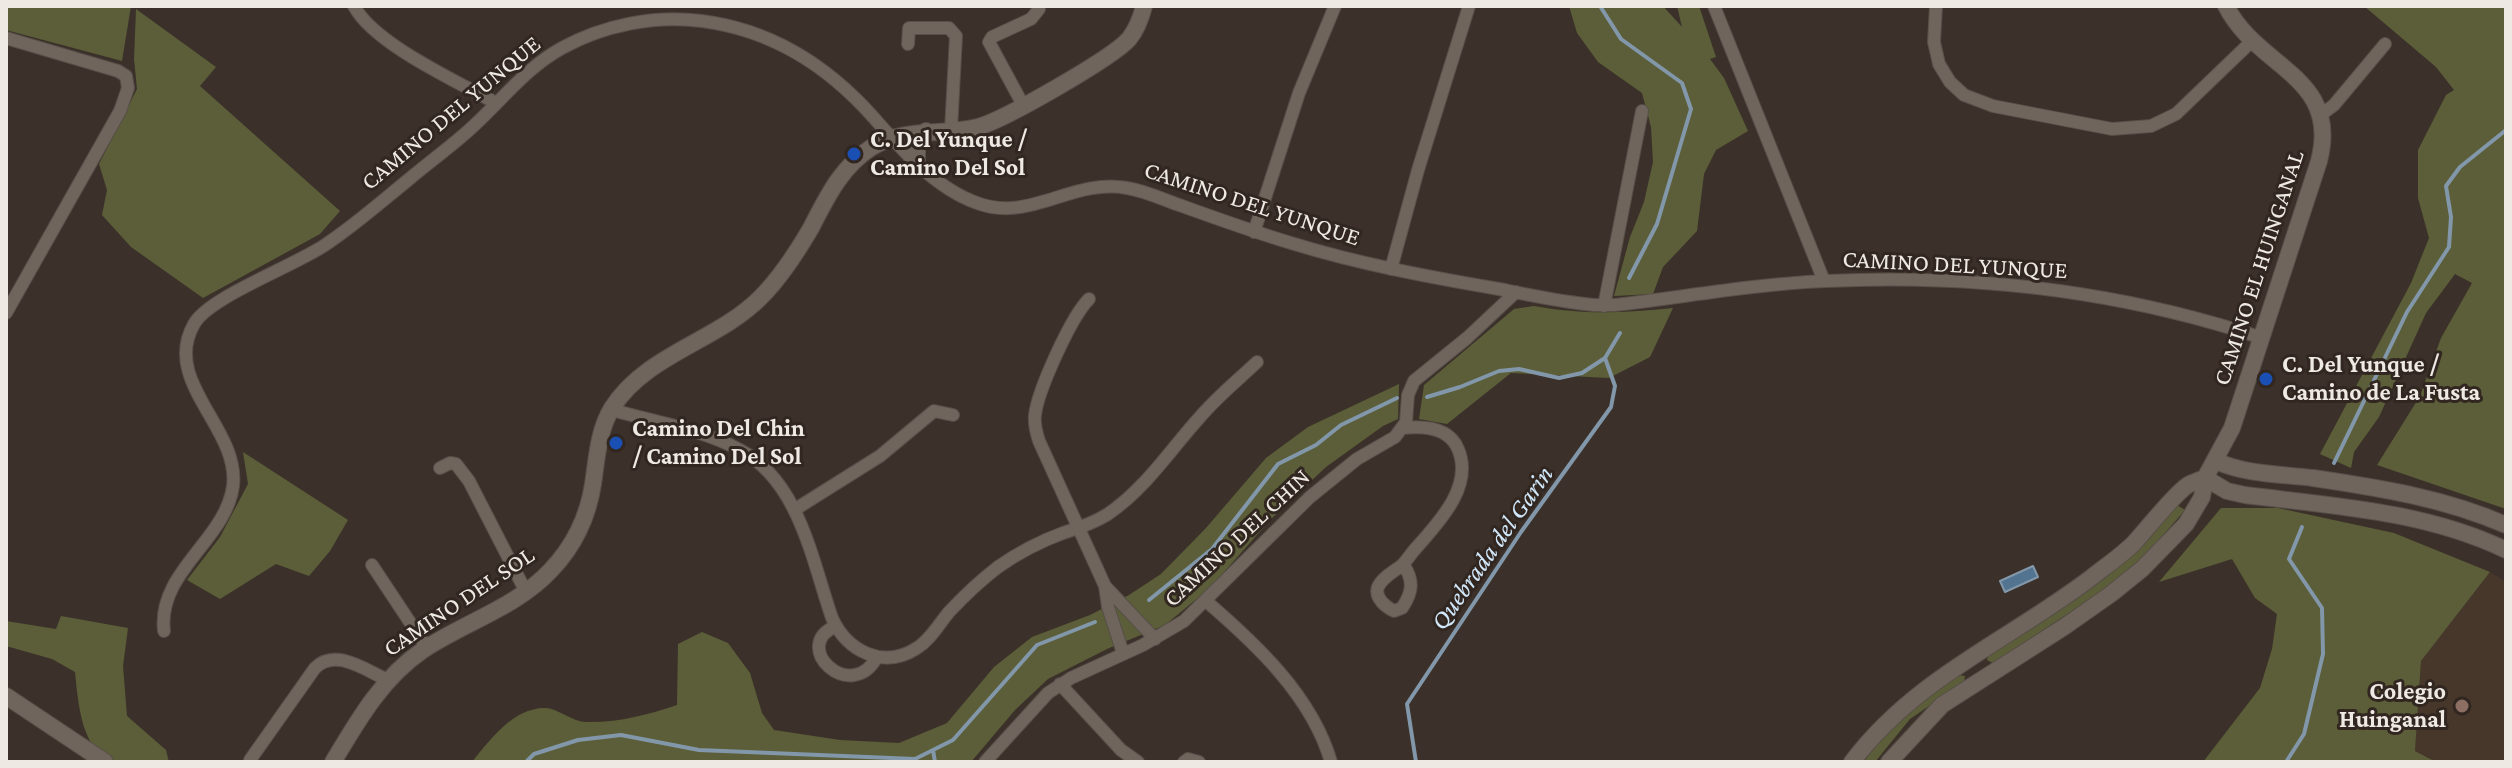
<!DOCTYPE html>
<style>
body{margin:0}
#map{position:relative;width:2512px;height:768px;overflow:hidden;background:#3b312a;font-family:"Crimson Pro",serif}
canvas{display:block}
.frame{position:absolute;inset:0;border:8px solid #efe9e4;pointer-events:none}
</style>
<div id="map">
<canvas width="2512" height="768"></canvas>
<div class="frame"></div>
</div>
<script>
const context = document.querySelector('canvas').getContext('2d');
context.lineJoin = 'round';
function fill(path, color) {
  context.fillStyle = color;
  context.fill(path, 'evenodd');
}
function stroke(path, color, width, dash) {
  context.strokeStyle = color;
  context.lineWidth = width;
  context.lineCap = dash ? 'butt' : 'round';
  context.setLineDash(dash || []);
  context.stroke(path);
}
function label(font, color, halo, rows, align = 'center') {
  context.font = font + ' "Crimson Pro",serif';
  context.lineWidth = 6;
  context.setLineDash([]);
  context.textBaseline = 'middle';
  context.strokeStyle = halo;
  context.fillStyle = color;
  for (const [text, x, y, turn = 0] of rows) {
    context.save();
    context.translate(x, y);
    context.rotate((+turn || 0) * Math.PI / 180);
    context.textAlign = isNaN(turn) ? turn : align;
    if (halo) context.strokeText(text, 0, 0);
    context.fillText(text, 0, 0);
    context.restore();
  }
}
const education = new Path2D(`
 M2490,572l16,10v180h-70l-21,-11 6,-90z`);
const green = new Path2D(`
 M6,6h125l-9,55 -116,-31z
 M1569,6h94l19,21 -5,-21h22l17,51 -6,2 14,19 24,53 -32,19 -12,24 -7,57 -34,36 -10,27 -39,2 16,-59 14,-35 9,-40 -2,-35 -9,-34 -44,-31 -21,-29z
 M2364,6h142v503l-129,-44 43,-69 21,-58 31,-55 -17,-9 -29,39 -47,104 -25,35 -3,16 -31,-14 91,-171 18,-45 -11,-40v-48l28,-55 8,-5 -18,-23z
 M136,9l80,58 -16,19 140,125 -20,23 -117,64 -72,-51 -29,-32 5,-25 -8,-26 38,-75 -3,-30z
 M1534,306c50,9 90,7 139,2l-23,49 -41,21 -98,-5 -64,51 -28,-5 5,-34 90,-76z
 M1399,384l-1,35 -15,7 -57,41 -55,52 -61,69 -45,37 -58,24 -59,30 -33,31 -44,52h-499c18,-22 41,-54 73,-54 13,0 27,14 41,14 31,1 61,-7 91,-17l1,-61 24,-12 26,11 22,30 12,40 12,17 66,10 59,3 48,-20 47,-56 38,-30 58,-22 39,-20 32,-21 45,-46 60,-70 42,-31z
 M243,452l105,68 -18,31 -21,25 -33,-12 -56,35 -33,-19 33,-43 28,-53z
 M2177,505l8,5 -34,39 -35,33 -123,81 -6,-3 1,-4z
 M2221,508h57l116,25 96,39 -69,89 -6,90 21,11h-233l57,-74 12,-39 5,-35 -22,-16 -23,-39 -73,23z
 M61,616l67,12 -5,38 4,50 39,34 3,12c-16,0 -34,2 -51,0 -37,-5 -40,-62 -43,-90l-23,-13 -46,-13v-25l50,8z
 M1959,675l6,1 -1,6 -54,37 -35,43h-11c29,-41 54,-59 95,-87z`);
const water = new Path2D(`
 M2033,566l5,11 -33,15 -5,-11z`);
const stream = new Path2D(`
 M1600,6l21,33 61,44 9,26 -34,115 -28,54
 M1427,397l33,-10 39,-16 20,-2 40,9 23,-5 23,-15 15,-25
 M2334,463l73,-151 42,-65 2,-30 -5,-31 14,-19 46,-37
 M1149,600l63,-51 66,-85 38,-19 25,-20 56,-27
 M933,750l2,12
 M526,762l8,-8 44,-14 43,-5 78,15 216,9 38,-19 84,-95 58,-23
 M1416,762l-9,-58 114,-172 90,-125 4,-21 -10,-28
 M2286,762l18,-28 19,-80 -1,-46 -33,-49 13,-32`);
const minor = new Path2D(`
 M354,6c20,38 104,76 142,97
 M1714,6l110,275
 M1936,6l-2,36 5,22 11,18 14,13 29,11 119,23 39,-3 25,-12 76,-73
 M6,38l112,33 8,5 2,12 -8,23 -114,202
 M908,44l1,-16h40l7,8 -5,94
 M1023,105l-34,-63 3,-5 39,-18 8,-10
 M2322,114l12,-9 51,-61
 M1254,232l45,-139 36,-87
 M1391,269l27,-99 51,-164
 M1089,299c-18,18 -51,91 -54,116 -1,9 1,17 4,26l66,145 3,21 15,46
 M1604,306l38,-195
 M612,410c40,11 92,20 128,40 59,31 72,110 92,168 15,33 51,52 85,30 13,-8 22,-24 32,-36 15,-16 32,-32 49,-45 20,-14 43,-26 65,-34 16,-5 31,-10 45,-19 38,-26 62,-64 92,-97 17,-20 38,-37 57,-55
 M440,468l10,-5 6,1 13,17 57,111
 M794,510l86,-54 54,-45 19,4
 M1403,564c11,16 10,28 -1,44l-8,3c-8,-4 -20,-13 -16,-24 4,-9 15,-15 23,-21 6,-5 10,-13 16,-19 22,-25 57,-61 41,-98 -9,-22 -35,-23 -55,-21
 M372,565l55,83
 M1105,586l50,53
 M1206,601c50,43 106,95 125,161
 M836,626c-47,20 15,79 41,31
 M164,631c-7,-59 62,-91 69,-145 7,-58 -72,-104 -39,-162 15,-27 100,-58 131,-79 29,-19 56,-43 83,-65 20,-17 41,-32 60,-49 32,-28 56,-62 94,-83 42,-23 92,-33 140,-27 70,9 125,44 172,97 28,32 61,70 103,85 53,20 95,-25 150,-15 19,3 37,12 55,18 36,13 72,26 109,37 68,21 138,34 208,46 31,6 63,13 95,16h21c70,-8 140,-21 211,-24 148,-7 295,10 436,57
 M1060,684l61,66 17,12
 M250,760l65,-92c21,-21 51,3 73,12
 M985,762l63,-69 23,-15 72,-33 41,-24 126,-124 47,-38 38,-22 11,-15 2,-27 6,-14 53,-43 49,-46
 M1184,762l4,-3 11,3`);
const tertiary = new Path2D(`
 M917,164v-18l9,-15
 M2216,461c31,14 65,13 97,17 67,10 131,20 193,47
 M2205,478l22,13 18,4c88,11 180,16 261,55
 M6,696l99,66
 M333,762c25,-42 49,-84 90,-112 42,-28 94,-43 128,-80 23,-24 37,-54 42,-86 4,-26 5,-53 19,-76 34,-54 106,-67 149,-111 20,-20 36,-45 50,-69 16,-31 30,-61 61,-81 34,-20 70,-11 106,-20 26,-7 134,-69 151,-88 8,-10 12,-21 15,-33
 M1852,762c64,-85 158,-122 240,-185 14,-11 30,-22 42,-34 14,-15 40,-49 54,-58 5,-3 12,-5 17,-7
 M1889,762l53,-57 122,-78 47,-33 31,-25 44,-45 16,-27 3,-19 27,-50 87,-267c22,-85 -61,-92 -93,-155`);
const markers = [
 [854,154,8,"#1a4fb4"],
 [2266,379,8,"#1a4fb4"],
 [616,443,8,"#1a4fb4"],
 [2462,706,8,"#8d6e63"]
];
const streetNames = [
 ["CAMINO DEL YUNQUE",451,113,-40],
 ["CAMINO DEL YUNQUE",1252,204,18],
 ["CAMINO DEL YUNQUE",1955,265,3],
 ["CAMINO EL HUINGANAL",2259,268,-72],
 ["CAMINO DEL CHIN",1237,538,-43],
 ["CAMINO DEL SOL",459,602,-34]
];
const poiNames = [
 ["C. Del Yunque /",870,140],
 ["Camino Del Sol",870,168],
 ["C. Del Yunque /",2282,365],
 ["Camino de La Fusta",2282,393],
 ["Camino Del Chin",632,429],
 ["/ Camino Del Sol",632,457],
 ["Colegio",2446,692,"right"],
 ["Huinganal",2446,720,"right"]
];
const waterNames = [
 ["Quebrada del Garin",1492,548,-55]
];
fill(education, '#47372b');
fill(green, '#5b5e38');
fill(water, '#537490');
stroke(water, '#8297a9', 2);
stroke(stream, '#8297a9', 4);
stroke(minor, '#574f49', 14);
stroke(tertiary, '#574f49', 18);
stroke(minor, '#70655d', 12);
stroke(tertiary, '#70655d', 16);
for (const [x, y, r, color] of markers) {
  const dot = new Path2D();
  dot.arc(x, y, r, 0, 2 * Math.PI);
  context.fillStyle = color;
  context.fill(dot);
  stroke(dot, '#312720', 3);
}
label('24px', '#efe9e4', '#312720', streetNames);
label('bold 24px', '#efe9e4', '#312720', poiNames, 'left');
label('italic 26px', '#d1e7fa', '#312720', waterNames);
</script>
